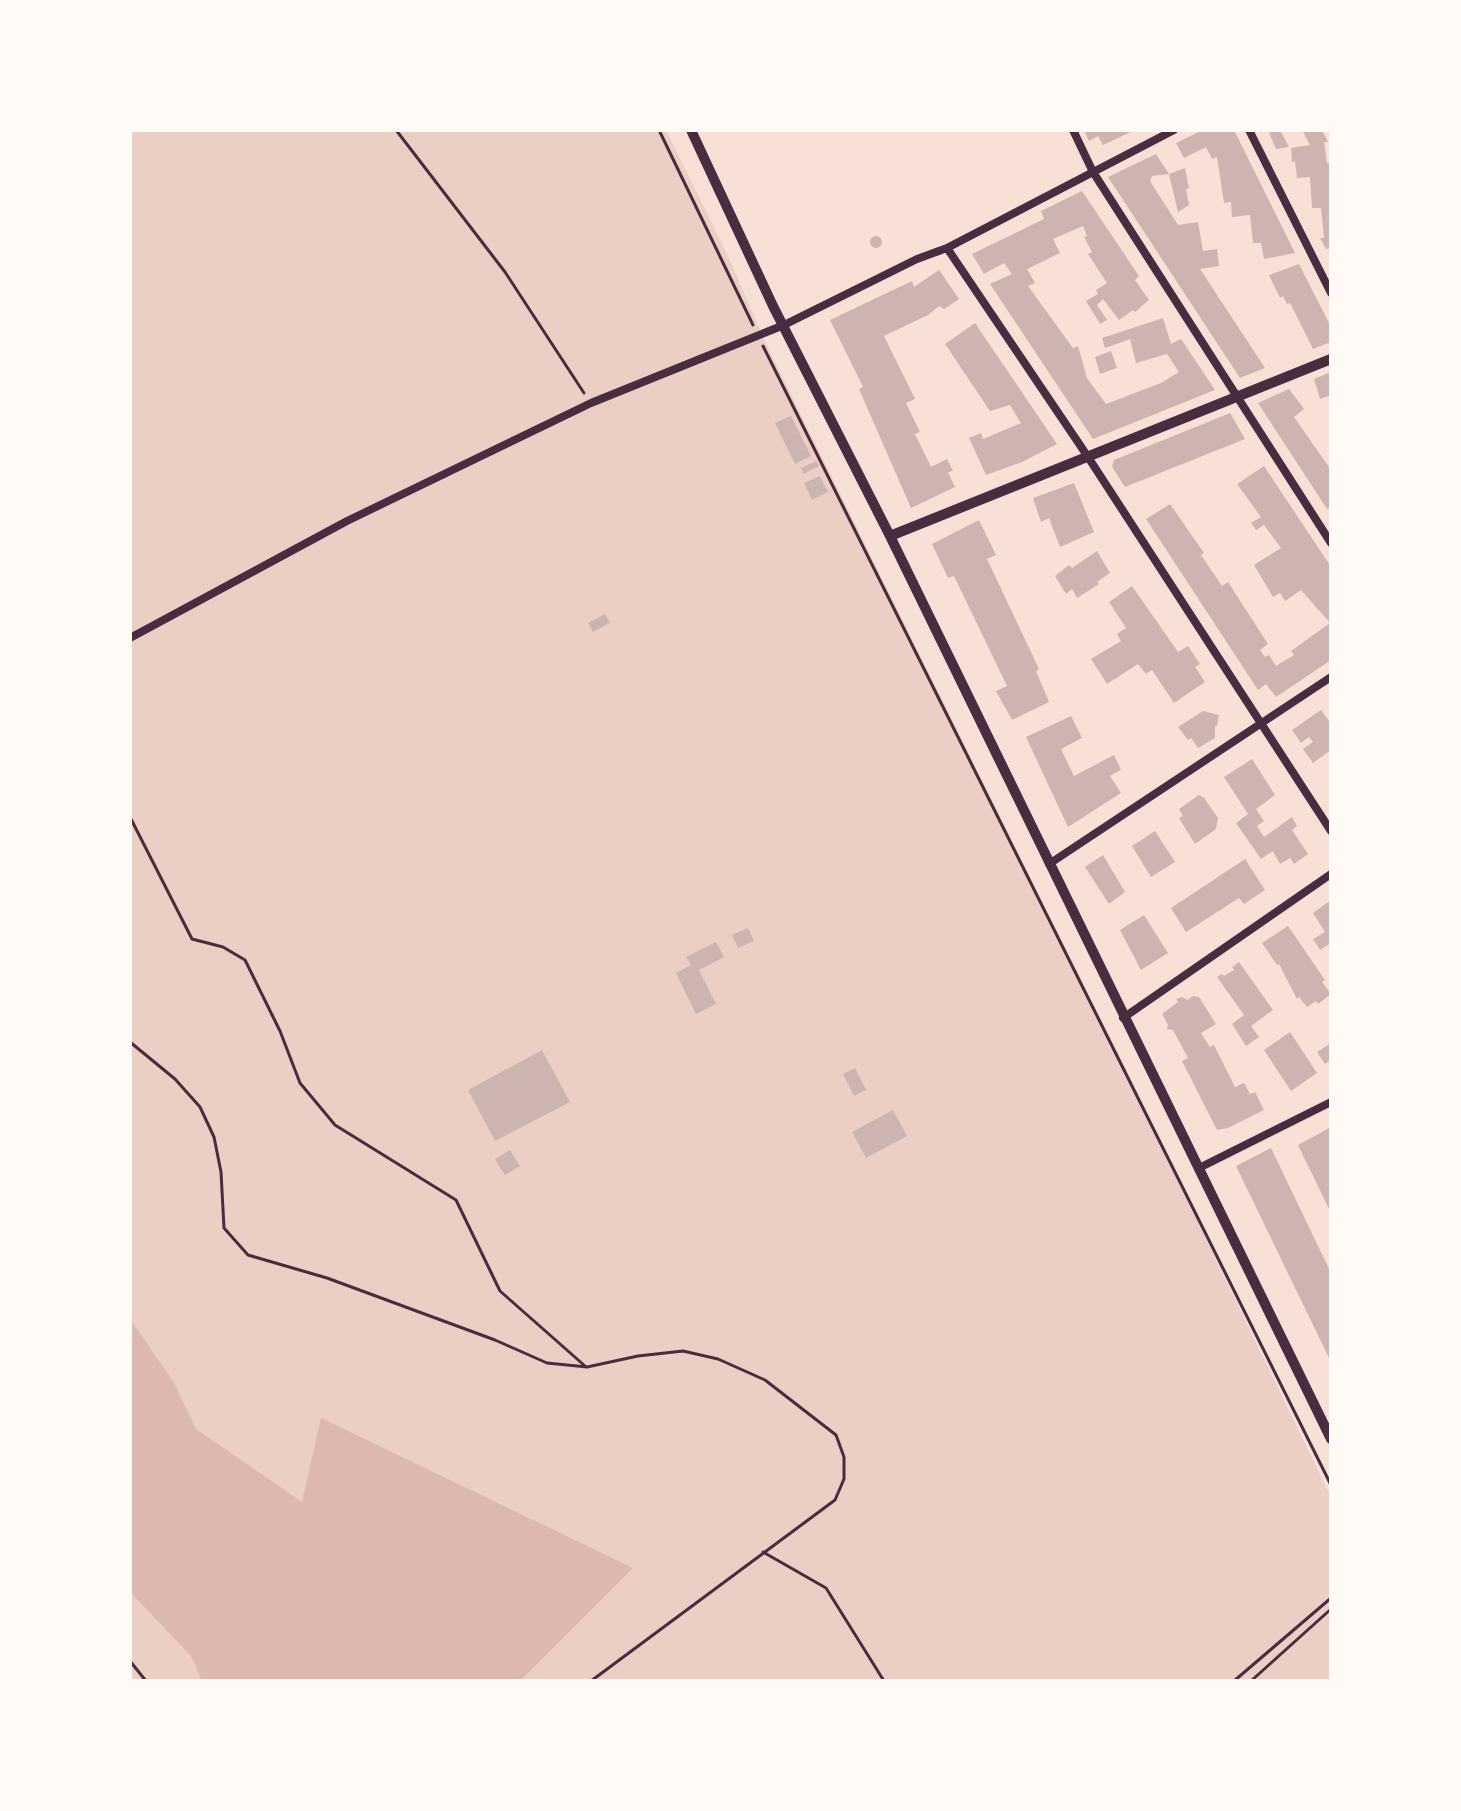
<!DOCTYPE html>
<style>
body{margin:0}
#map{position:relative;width:1461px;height:1811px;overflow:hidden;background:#f7e1d7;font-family:"Asap Condensed",sans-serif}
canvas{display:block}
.frame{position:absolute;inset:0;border:132px solid #fffaf5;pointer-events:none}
</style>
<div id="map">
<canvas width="1461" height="1811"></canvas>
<div class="frame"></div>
</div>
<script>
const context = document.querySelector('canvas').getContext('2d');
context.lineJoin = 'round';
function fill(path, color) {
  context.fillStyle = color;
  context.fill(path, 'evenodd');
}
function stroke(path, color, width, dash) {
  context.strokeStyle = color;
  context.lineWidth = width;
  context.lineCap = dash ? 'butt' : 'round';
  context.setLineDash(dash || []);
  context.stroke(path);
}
const green = new Path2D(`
 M130,130h536l63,128 38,88 296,598 268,553v184h-1201z`);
const water = new Path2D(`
 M130,1319l43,62 23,48 106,73 19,-84 312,150 -113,113h-318l-11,-25 -61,-64z`);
const building = new Path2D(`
 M1084,130h51l-32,15 -5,-9 -9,5z
 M1203,130h31l61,123 -31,6 -3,-16h-8l-3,-28 -18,2 -1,-15 -7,1 -7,-46 -5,2 -6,-12 -22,11 -8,-15z
 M1268,130h12l9,17 -13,2z
 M1302,130h20l6,12h-4l3,21h4v85l-5,1 -6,-11h4l-3,-30h-9l-2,-31 -13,1 -2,-17 -3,1 -1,-14 19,-3z
 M1156,154l13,20 -17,2 -2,5 28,44 20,-3 5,29 14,-2 2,17 -19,3 65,99 -25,10 -132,-201z
 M1185,168l4,20 -3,1 3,16 -11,7 -9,-38z
 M1082,191l57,85 -4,4 14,20 -14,12 -2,-2 -14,10 -16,-21 -6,6 10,15 -7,4 -14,-23 12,-7 -2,-4 11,-7 -19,-29 4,-2 -8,-15 3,-1 -4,-10 -30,13 7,14 -33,16 8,14 -7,3 45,62 5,-2 9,32 19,26 55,-21 18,-11 -12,-18 -31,9 -6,-24 -25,9 -3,-10 61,-20 8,26 10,-5 34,51 -122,49 -103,-155 22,-10 -8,-11 -20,11 -12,-20 72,-35 -3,-8z
 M870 242a6 6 0 1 1 12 0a6 6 0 1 1-12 0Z
 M1299,264l32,63v15l-18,7 -23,-46 -3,1 -4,-8 -3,2 -11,-23z
 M939,270l20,29 -15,10 -5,-3 -11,9 -44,21 31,63 -9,4 14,29 -5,2 16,33 16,-8 6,12 -5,1 7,15 -44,21 -52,-119 4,-2 -33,-67 82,-39 2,6z
 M975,323l82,121 -35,18 -36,13 -17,-37 12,-5 2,6 38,-16 -11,-18 -20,6 -45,-67z
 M1111,351l6,17 -17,6 -5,-17z
 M1331,372v23l-11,4 -6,-20z
 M1289,389l15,20 -10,8 37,53v37l-4,2 -69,-106z
 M1230,413l15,26 -120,48 -13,-20 2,-7z
 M791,416l20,40 -16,8 -20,-41z
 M816,461l3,5 -15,8 -3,-6z
 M1264,466l67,101v93l-55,37 -10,-13 -8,6 -112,-171 24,-15 34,49 -3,2 21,31 6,-4 40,62 -8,6 5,7 4,-2 7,11 18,-11 -3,-4 39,-28 -29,-33 -16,11 -5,-8 -7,4 -19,-32 27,-17 -17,-23 -8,5 -5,-7 10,-6 -24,-33z
 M820,476l8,16 -16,8 -8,-17z
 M1074,483l20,49 -34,15 -11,-29 -8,4 -8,-24z
 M979,520l17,35 -9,4 52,110 -3,2 13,31 -37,18 -16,-29 11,-5 -53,-110 -6,2 -16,-34z
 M1097,551l13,22 -13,9 2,2 -22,14 -5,-9 -6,5 -11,-18 14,-11 3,3z
 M1132,586l46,66 10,-6 12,18 -5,3 10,15 -31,21 -22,-33 -6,4 -8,-10 -31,20 -16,-25 30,-18 -4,-7 9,-6 -17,-26z
 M605,614l5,9 -17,9 -5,-9z
 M1321,710l10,14v26l-18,13 -10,-14 10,-7 -4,-5 -8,6 -9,-13z
 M1203,711l16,4 -2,11h-2v12l-17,10 -7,-10 -3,2 -10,-13z
 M1071,716l11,22 -21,11 13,27 40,-21 7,15 -11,6 11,17 -53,34 -42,-90z
 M1252,759l23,36 -19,14 8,12 -7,5 7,11 28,-20 5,9 -5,4 16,24 -14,10 -4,-6 -10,6 -7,-13 -12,8 -25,-36 12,-9 -24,-37z
 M1199,795l5,3 14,20 -2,11 -21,15 -16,-26 4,-2 -4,-7z
 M1155,831l20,31 -24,15 -19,-31z
 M1103,855l22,37 -16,12 -24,-37z
 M1245,859l20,31 -21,14 -5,-6 -53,34 -15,-24z
 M1331,900v43l-11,7 -7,-11 12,-7 -12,-19z
 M1144,915l24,38 -27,17 -21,-40z
 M1288,926l37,54 -3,2 9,12 -13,10 -2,-3 -9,6 -8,-10 -2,2 -18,-35 -2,1 -15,-22z
 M748,928l6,13 -16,7 -6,-13z
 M716,942l8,15 -25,13 17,34 -20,10 -20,-41 15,-8 -5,-8z
 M1239,962l34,48 -22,16 8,11 -13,9 -14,-22 12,-9 -27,-38 5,-3 2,2 10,-6 -2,-3z
 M1193,996l6,1 17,27 -15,9 9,14 4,-2 21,42 9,-4 6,11 5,-2 9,18 -36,18 -11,2 -35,-69 6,-3 -15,-28 -6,-1 1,-4 -6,-11 16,-12 -2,-3 6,-2 6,3z
 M1290,1032l27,41 -26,18 -27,-41z
 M1331,1043v17l-6,4 -8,-12z
 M542,1050l28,52 -75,39 -27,-51z
 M855,1068l11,22 -12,6 -11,-22z
 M893,1110l14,26 -41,22 -14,-26z
 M1331,1127v86l-33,-68z
 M1271,1148l60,125v89l-95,-196z
 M510,1150l10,16 -15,9 -10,-16z`);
const path = new Path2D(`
 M396,130l109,142 79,121
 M659,130l94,195
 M763,346l568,1139
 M130,817l62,122 31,8 22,13 35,71 20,52 35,42 121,75 44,91 85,75
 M130,1042l45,37 25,28 14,30 7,35 3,56 24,27 79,23 168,62 52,23 40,4 51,-11 45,-5 35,8 47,21 71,55 8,22v22l-9,21 -244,181
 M763,1552l63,36 58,93
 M130,1661l16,20
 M1234,1681l97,-83
 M1251,1681l80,-72`);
const minor = new Path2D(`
 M1073,130l20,42 238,371
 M1249,130l82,163
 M947,248l141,209 243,374
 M130,638l217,-117 244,-118 193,-78 133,-66 30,-11 227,-118
 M1049,864l282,-187
 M1123,1018l208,-144
 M1199,1168l132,-66`);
const tertiary = new Path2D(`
 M691,130l82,176 117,230 441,903
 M890,536l441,-177`);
fill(green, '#ebcfc5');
fill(water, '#dcb8b0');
fill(building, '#ccb4b1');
stroke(path, '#4a2c40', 3);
stroke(minor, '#4a2c40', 8);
stroke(tertiary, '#4a2c40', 10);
</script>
